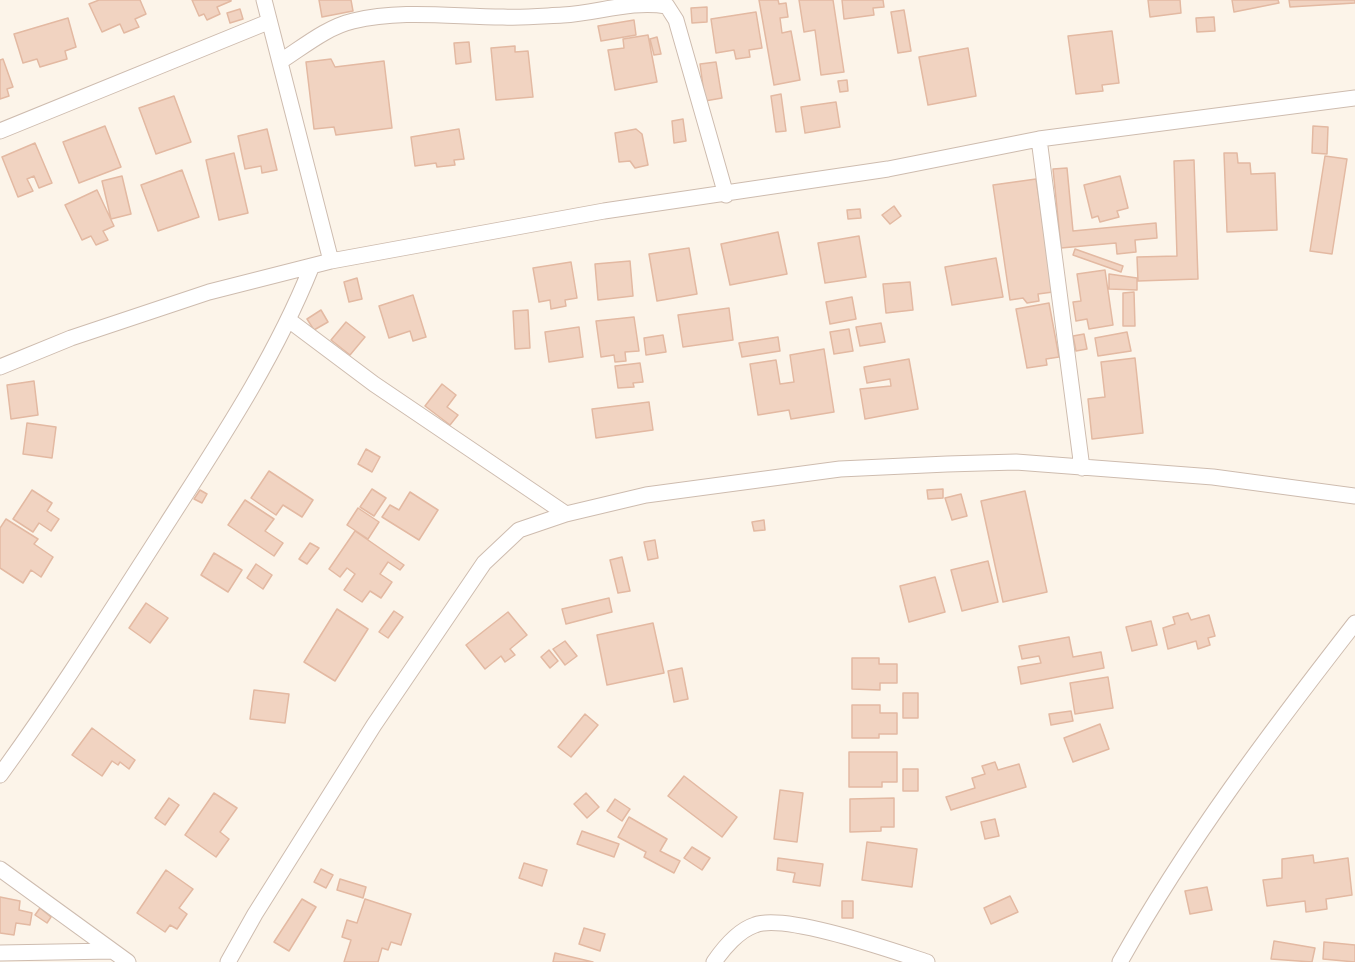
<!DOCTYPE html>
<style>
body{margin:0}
canvas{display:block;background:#fcf4e9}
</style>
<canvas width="1355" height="962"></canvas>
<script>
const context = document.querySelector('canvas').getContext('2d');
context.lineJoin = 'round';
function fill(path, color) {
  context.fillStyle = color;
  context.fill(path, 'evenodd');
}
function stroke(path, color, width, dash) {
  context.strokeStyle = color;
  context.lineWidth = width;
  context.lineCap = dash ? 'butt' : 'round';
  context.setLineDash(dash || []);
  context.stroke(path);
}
const building = new Path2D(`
 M99,0h41l6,14 -11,5 4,8 -15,6 -4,-9 -18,8 -13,-28z
 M192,0h39v1l-14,6 3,7 -13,6 -3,-6 -5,2z
 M319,0h32l2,11 -31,6z
 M759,0h19l1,4 7,-1 2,14 -8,1 2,15 9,-2 9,49 -26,5z
 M799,0h34l11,72 -23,3 -6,-45 -11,2z
 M842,0h41l1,7 -11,1 1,7 -30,4z
 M1148,0h32l1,13 -31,4z
 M1232,0h46l1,3 -45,9z
 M1289,0h66v3l-65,4z
 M707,7v15l-15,1 -1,-15z
 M240,9l3,10 -13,4 -3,-10z
 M904,10l7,41 -13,2 -7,-41z
 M756,12l6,36 -13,2 1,7 -14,2 -2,-9 -18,3 -5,-34z
 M1214,17l1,14 -18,1 -1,-14z
 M68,18l8,29 -11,4 2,8 -27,8 -3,-8 -14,4 -9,-29z
 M634,20l2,15 -35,6 -3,-15z
 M1112,31l7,52 -17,2 1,6 -27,3 -8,-58z
 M648,35l9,47 -42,8 -7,-40 16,-2 -1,-9z
 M657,37l4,17 -7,1 -4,-16z
 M469,42l2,20 -15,2 -2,-21z
 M515,46v6l13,-1 5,46 -37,3 -5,-52z
 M968,48l8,48 -48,9 -9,-48z
 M3,59l10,28 -6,2 2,7 -9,3v-39z
 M331,59l4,8 49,-6 8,67 -56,7 -2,-8 -20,2 -8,-67z
 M716,62l6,36 -17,3 -5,-37z
 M847,80l1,11 -8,1 -2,-11z
 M781,94l5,37 -10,1 -5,-36z
 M174,96l17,46 -35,12 -17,-46z
 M836,102l4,25 -35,6 -4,-26z
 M683,119l3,22 -12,2 -2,-22z
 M105,126l16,41 -42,16 -16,-41z
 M1313,126l15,1 -1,27 -15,-1z
 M267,129l10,41 -15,3 -1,-7 -16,3 -7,-33z
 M459,129l5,30 -10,1 1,5 -18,2 -1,-4 -21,3 -4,-29z
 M636,129l6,5 6,31 -13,3 -5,-7 -11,1 -4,-29z
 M35,143l17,40 -13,5 -5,-12 -7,3 6,12 -15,6 -16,-40z
 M234,153l14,60 -29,7 -13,-60z
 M1224,153h13l1,10h12l1,11 24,-1 2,57 -50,2z
 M1325,156l22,3 -15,95 -22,-3z
 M1194,160l4,119 -60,2 -1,-24 40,-1 -3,-95z
 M1067,168l6,63 83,-8 1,15 -22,2 1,12 -19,2 -1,-11 -55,5 -8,-79z
 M182,170l17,47 -41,14 -17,-46z
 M122,176l9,38 -20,5 -9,-38z
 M1120,176l8,32 -11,3 2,6 -19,5 -2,-6 -6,2 -8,-33z
 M1036,179l17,113 -15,2 1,7 -12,2 -4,-5 -13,2 -17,-115z
 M97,190l17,36 -11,5 5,9 -12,5 -5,-9 -9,4 -17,-35z
 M894,206l7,10 -11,8 -8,-9z
 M860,209l1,9 -13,1 -1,-9z
 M778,232l9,42 -57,11 -9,-41z
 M859,236l7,41 -41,6 -7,-40z
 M689,248l8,46 -40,7 -8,-47z
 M1075,249l48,17 -2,6 -48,-17z
 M996,258l7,39 -51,8 -7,-38z
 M630,261l3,35 -35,4 -3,-36z
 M571,262l6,36 -12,2 1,6 -15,3 -1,-9 -11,2 -6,-34z
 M1105,270l8,55 -24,4 -2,-10 -11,2 -3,-19 8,-1 -4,-27z
 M1109,274l28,4v12l-28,-1z
 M357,278l5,21 -13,3 -5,-20z
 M910,282l3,28 -27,3 -3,-29z
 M1134,292l1,34h-12v-33z
 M413,295l13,42 -13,4 -3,-10 -21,7 -10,-32z
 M852,297l4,22 -26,5 -4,-22z
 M1049,303l10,54 -13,2 1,6 -20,3 -11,-59z
 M729,308l4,32 -50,7 -5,-32z
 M321,310l7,12 -14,8 -7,-11z
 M528,310l2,38 -15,1 -2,-38z
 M634,317l5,34 -14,1 1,9 -11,1 -1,-7 -13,2 -5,-36z
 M346,322l19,15 -15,18 -19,-15z
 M881,323l4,19 -25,4 -4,-19z
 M579,327l4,30 -34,5 -4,-30z
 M849,329l4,22 -19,3 -4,-22z
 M1127,332l4,19 -33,5 -3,-18z
 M1084,334l3,15 -11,2 -3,-15z
 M663,335l3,17 -20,3 -2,-17z
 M778,337l2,14 -38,6 -3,-14z
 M824,349l10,63 -43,7 -2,-9 -31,5 -8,-51 26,-4 4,24 14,-2 -4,-27z
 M1135,358l8,75 -51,6 -4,-40 17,-2 -4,-35z
 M909,359l9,50 -53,10 -5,-30 31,-3 -1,-7 -23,4 -3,-16z
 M640,363l3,19 -10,1 1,4 -16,1 -3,-22z
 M34,381l4,34 -27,4 -4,-34z
 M442,384l14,11 -9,12 11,8 -8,10 -25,-19z
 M649,402l4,28 -57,8 -4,-29z
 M27,423l29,4 -4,31 -29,-4z
 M366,449l14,8 -8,15 -14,-8z
 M269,471l44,29 -11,17 -19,-12 -7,10 -25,-17z
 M372,489l14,9 -12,18 -14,-9z
 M943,489v9l-15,1 -1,-9z
 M32,490l20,13 -5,8 12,8 -8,12 -12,-8 -6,9 -20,-13z
 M200,490l7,4 -5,9 -8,-4z
 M1025,491l22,101 -44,10 -22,-101z
 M410,492l28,18 -19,30 -37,-23 8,-12 9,5z
 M961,494l6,22 -15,4 -7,-22z
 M245,500l29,19 -9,12 18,12 -9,13 -46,-31z
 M358,508l21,14 -11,17 -21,-14z
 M6,519l32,20 -4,5 19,13 -12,20 -10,-7 -8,13 -23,-15v-40z
 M764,520l1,10 -11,1 -2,-9z
 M355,531l49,34 -4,5 -12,-8 -8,12 12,8 -11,16 -11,-7 -8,11 -18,-12 11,-16 -8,-6 -7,9 -11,-8z
 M655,540l3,18 -10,2 -4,-18z
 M310,543l9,5 -12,16 -8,-5z
 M214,553l28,17 -14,22 -27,-17z
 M622,557l8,34 -12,2 -8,-33z
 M988,561l10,41 -36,9 -11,-41z
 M256,564l16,11 -9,14 -16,-11z
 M935,577l10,35 -36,10 -9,-36z
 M609,598l3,14 -46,12 -4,-15z
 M146,603l22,15 -18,25 -21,-15z
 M337,609l31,20 -33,52 -31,-19z
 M394,611l9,6 -15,21 -9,-6z
 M508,612l19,23 -17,14 5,6 -10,7 -4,-6 -16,13 -19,-24z
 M1188,613l3,7 18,-5 6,21 -7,2 2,7 -12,4 -2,-8 -28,8 -5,-21 12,-4 -2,-7z
 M1151,621l6,24 -25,6 -6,-24z
 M653,623l11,50 -57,12 -10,-50z
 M1069,637l4,20 28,-5 3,16 -83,16 -3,-17 23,-4 -2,-7 -17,3 -3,-13z
 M565,641l12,15 -12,9 -12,-16z
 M549,650l9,11 -8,7 -9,-11z
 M852,658h27v6h18v19h-17v7l-28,-1z
 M682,668l6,31 -14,3 -6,-31z
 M1108,677l5,31 -38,6 -5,-31z
 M254,690l35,4 -4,29 -35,-4z
 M903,693h15v25h-15z
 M852,705h28v8h17v21h-18v4h-27z
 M1071,711l2,10 -22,4 -2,-11z
 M585,714l13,11 -27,32 -13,-10z
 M1100,724l9,25 -36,13 -9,-24z
 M92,728l43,32 -6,9 -9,-7 -2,3 -6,-4 -10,15 -30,-21z
 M849,752h48v30h-15v5h-33z
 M995,762l3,8 21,-6 7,23 -75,23 -5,-13 29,-9 -3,-10 13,-4 -3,-8z
 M903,769h15v22h-15z
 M684,776l53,41 -15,20 -54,-41z
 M780,790l23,3 -6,49 -23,-3z
 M214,793l23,15 -17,24 9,7 -13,18 -31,-22z
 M586,793l13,14 -12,11 -13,-14z
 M169,798l10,7 -14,20 -10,-7z
 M894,798v29h-13v4l-31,1v-33z
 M615,799l15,10 -8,12 -15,-10z
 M629,817l38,22 -7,12 20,10 -6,12 -30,-16 2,-5 -28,-15z
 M995,819l4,17 -14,3 -4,-17z
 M582,831l37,13 -5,13 -37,-13z
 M867,842l50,7 -5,38 -50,-7z
 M692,847l18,11 -8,12 -18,-12z
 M1313,855l1,8 34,-5 4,37 -26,4 1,10 -21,3 -1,-11 -38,5 -4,-26 19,-2v-19z
 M778,858l45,6 -3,22 -27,-4 2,-9 -18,-3z
 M524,863l23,7 -5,16 -23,-8z
 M321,869l12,6 -7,13 -12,-6z
 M166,870l27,19 -14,19 8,6 -10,15 -7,-4 -5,7 -28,-19z
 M340,879l26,8 -3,11 -26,-8z
 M1207,887l5,23 -22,4 -5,-23z
 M1010,896l8,16 -27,12 -7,-16z
 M0,897l20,4 -1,9 13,3 -2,12 -14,-2 -2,12 -14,-2z
 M302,899l14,8 -27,44 -15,-9z
 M365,899l46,15 -10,31 -10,-3 -3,8 -6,-2 -4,14h-34l7,-22 -9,-3 5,-17 10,3z
 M842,901h11v17h-11z
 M40,908l11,9 -4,6 -12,-8z
 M584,928l21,6 -5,17 -21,-7z
 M1274,941l41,7 -3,14 -41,-3z
 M1324,942l31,3v17l-32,-3z
 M555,953l38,9h-40z`);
const minor = new Path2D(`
 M264,0l67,261
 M281,61c22,-14 46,-34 72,-40 49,-12 101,-4 150,-4 20,1 40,-1 60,-2 35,-2 68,-15 104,-9l9,14 50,175
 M0,131l268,-109
 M1039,139l43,329
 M290,321l84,63 192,130
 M0,367l71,-29 138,-46 122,-31 273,-50 284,-42 151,-30 316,-41
 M0,775c59,-81 112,-166 166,-250 53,-83 108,-165 145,-257
 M0,869l128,93
 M0,953l112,-2
 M228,962l27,-48 119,-189 110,-162 35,-33 47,-16 80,-19 194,-26 107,-5 69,-2 197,15 142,19
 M714,962c9,-13 25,-32 41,-37 30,-12 138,26 172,37
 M1120,962c67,-120 151,-231 235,-339`);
fill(building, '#f1d3c1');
stroke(building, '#e3b9a2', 1.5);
stroke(minor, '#cebcaf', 17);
stroke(minor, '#fff', 15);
</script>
